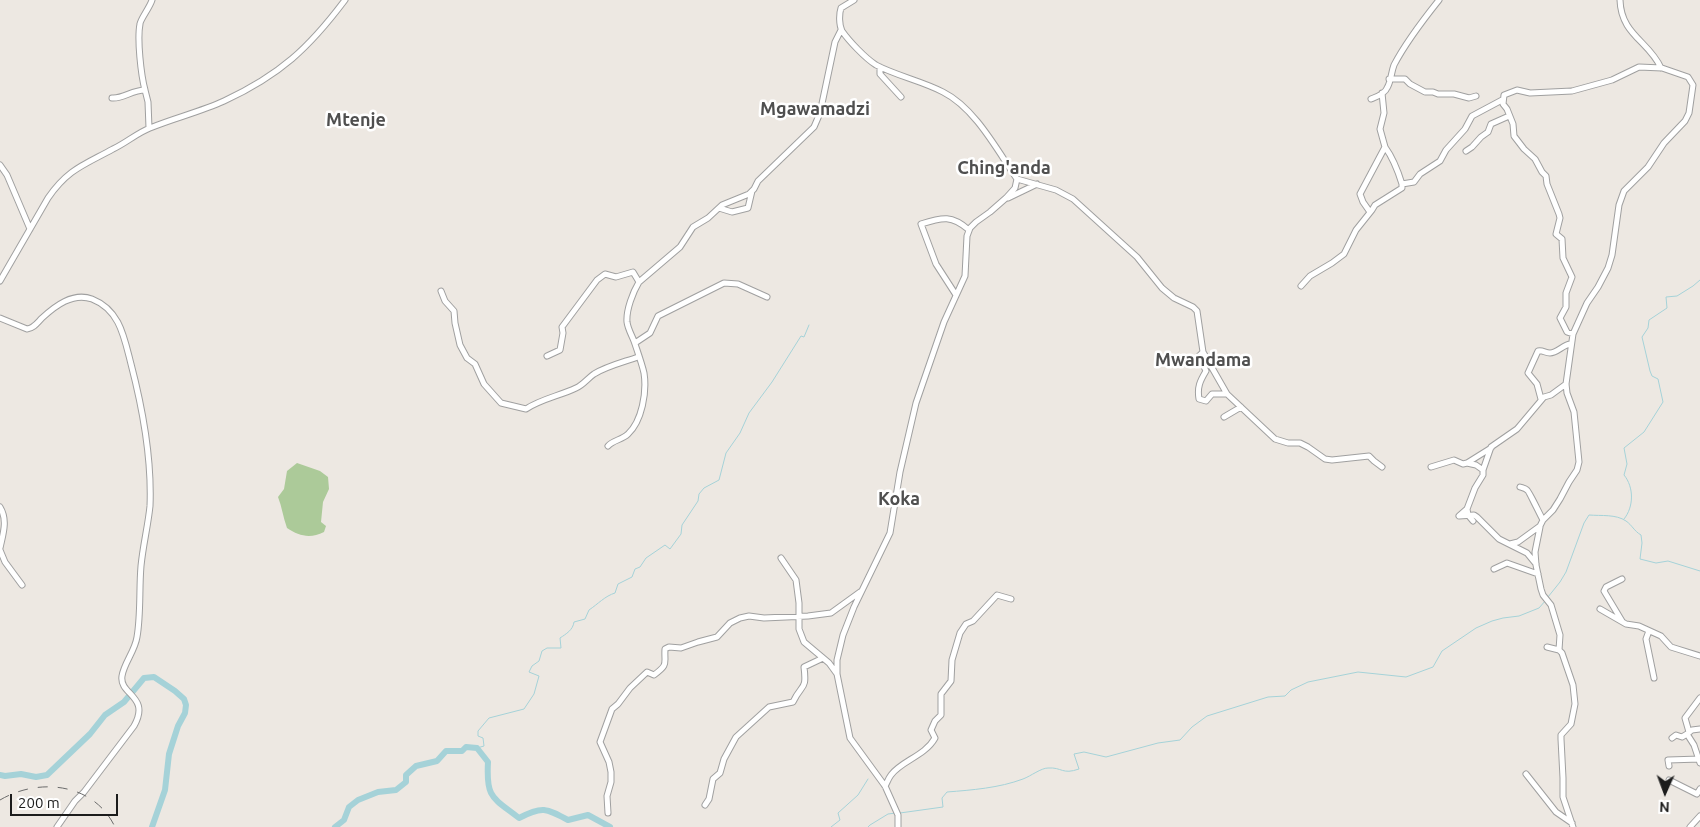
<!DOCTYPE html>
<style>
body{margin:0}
#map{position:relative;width:1700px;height:827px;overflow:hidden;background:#ede8e2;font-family:Ubuntu,sans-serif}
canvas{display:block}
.north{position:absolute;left:1640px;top:767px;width:50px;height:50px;-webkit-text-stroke:4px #fff;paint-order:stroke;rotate:182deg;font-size:14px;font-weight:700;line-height:20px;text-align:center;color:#1c1c1c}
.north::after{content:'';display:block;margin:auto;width:18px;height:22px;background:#1c1c1c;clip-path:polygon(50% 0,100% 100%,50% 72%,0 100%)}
.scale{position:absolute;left:10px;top:794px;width:108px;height:22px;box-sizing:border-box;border:2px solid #1c1c1c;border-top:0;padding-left:6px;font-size:15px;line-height:18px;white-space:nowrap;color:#1c1c1c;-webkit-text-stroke:4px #fff;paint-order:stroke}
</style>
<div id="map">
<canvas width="1700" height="827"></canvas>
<div class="north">N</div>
<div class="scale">200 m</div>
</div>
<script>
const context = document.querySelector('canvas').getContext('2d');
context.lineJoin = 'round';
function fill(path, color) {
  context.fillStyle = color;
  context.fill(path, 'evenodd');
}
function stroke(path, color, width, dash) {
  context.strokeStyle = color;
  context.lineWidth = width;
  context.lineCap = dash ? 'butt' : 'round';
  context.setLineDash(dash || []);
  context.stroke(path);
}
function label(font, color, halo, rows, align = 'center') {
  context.font = font + ' Ubuntu,sans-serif';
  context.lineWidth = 5;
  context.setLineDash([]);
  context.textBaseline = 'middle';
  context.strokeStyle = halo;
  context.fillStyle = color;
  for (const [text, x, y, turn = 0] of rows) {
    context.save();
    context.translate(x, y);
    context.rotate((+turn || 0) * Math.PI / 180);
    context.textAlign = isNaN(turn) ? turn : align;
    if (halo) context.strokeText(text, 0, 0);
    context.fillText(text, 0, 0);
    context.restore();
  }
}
const forest = new Path2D(`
 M297,463l23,8 8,6 1,12 -6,13 -2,20 5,4 -2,6c-14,7 -25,4 -37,-4 -4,-11 -5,-21 -9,-31l6,-8 3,-18z`);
const stream = new Path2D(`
 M1624,519c10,-12 10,-32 0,-44l3,-11 -3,-16 20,-16 19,-30 -5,-23 -6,-3 -2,-5 -8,-34 6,-9 1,-8 18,-12 -1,-11 11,-1 16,-10 7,-6
 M1548,597l12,-15 6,-10 18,-49 5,-8c12,1 27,-1 37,6 6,4 8,10 15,14l1,8 -2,16 16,4 12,-2 32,10
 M477,748l7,-2 -1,-8 -5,-2v-5l11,-13 35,-9 10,-15 5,-18 -10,-4 3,-6 7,-5 3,-10 5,-3h14l-1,-10c6,-4 13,-8 14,-16l11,-3 4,-9c9,-6 16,-14 26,-17l3,-9 14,-7 3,-8 5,-2 6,-9 19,-13 5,4 11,-15 1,-9 16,-24 1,-7 5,-6 15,-8 7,-27 14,-20 9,-20 23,-31 29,-46 3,1 5,-12
 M900,813l43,-6 -1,-9 5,-6c25,-2 52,-4 76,-13 8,-3 18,-11 25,-11 14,-1 14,7 31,1l-5,-15 10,-2 22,5 52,-14 22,-3 12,-13 15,-11 61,-19 17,-1 6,-6 17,-8 50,-10 48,5 27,-10 9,-16 34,-23 16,-7 11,-3 16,-2 20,-8 7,-8
 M831,827l9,-7 -2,-7 20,-18 10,-16
 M868,827l2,-2 18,-11 8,-1`);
const river = new Path2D(`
 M0,775l5,1 16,-2 15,3 11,-2 43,-41 15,-19 19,-13 20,-24 10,-1 21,14 9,8 2,6 -1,8 -7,13 -9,28 -4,36 -13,37
 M335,827l9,-7 5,-13 9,-7 20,-8 18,-2 10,-8v-7l10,-9 21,-5 9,-10h16l4,-4 11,1 11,14c-2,36 4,35 31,56 23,-12 27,-10 49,2l20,-5 22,12`);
const minor = new Path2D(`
 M854,0l-13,8c-2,6 -2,17 1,23 7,10 23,27 34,34 21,11 46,16 67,27 32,16 54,58 74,87l-2,9 -9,10 -16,14 -14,10 -6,6 -3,8 -2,40 -21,46 -28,81 -16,69 -10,61 -36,74 -11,28 -6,25v14l13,64 35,48 13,29v12
 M1620,0c1,35 29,41 41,68
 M880,67v7l21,23
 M1389,79h16l5,5 15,8h8l5,2h16l15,4 7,-2
 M145,90c-4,-15 -8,-51 -5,-66 0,-4 10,-17 12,-24
 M112,98c11,1 20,-8 33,-8l3,12 1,26
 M1371,99c5,-2 14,-5 16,-11 4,-6 4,-15 7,-23 12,-23 29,-45 45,-65
 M1385,147c8,11 13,24 17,37
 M1466,151l6,-4 9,-10 7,-5 3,-8 18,-8
 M0,165l7,10 23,54
 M1017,179l39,11 17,9 64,58 25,31 12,10 19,9 4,4 6,41 24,42 48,45 13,4h12l8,4 17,12 7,1 37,-4 5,5 8,6
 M1008,198l29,-14
 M719,208l13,4 16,-4 4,-17
 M1370,212l-7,-10 -3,-8 25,-47 -5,-18 4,-16 -2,-20
 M0,281l48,-83c20,-29 36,-33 65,-49 13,-6 24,-16 37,-21 24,-10 50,-16 74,-27 56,-26 85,-53 121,-101
 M1301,286l9,-10 22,-13 12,-9 12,-24 16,-20 3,-5 27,-17v-4l12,-2 6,-8 20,-13 6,-11 19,-21 7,-13 30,-16
 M441,291l4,10 9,10 1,12 5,22 7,13 8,6 9,20 17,19 25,6c15,-10 33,-13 50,-21 7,-3 12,-10 18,-14 13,-8 30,-12 44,-17
 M956,295l-20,-31 -15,-40c22,-7 31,-9 48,6
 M0,318l27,11c7,-1 10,-6 15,-11 13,-12 31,-26 50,-19 28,11 32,38 39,65 12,46 21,93 19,142 -2,20 -7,39 -9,60 -2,23 0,48 -4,71 -2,14 -13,26 -15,39 -3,19 29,20 12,50l-50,66 -9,9 -18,26
 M635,343l15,-10 8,-17 66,-33 14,1 29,13
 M1203,352l-4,4 7,15c-6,10 -9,16 -7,28l7,2 6,-7h15
 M547,356l13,-6 3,-17 -1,-6 35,-47 8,-6 11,3 17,-5 6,10
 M1541,399l-4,-15 -9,-11 10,-22c5,-1 7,2 12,2 7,0 13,-8 20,-9
 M1224,417l17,-10
 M608,446c5,-6 14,-6 20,-12 14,-13 19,-42 16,-61 -2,-9 -6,-20 -9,-29 -2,-7 -7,-14 -8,-22 -1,-12 6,-30 12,-40l41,-35 13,-20 15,-9 14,-13 27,-11 5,-5 4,-8 56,-54 6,-14 15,-71 6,-12
 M1467,463l9,2 7,5
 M1431,467l23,-7 9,4 4,-1 24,-15
 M1520,487c3,1 5,1 7,3 2,1 13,25 16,30
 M0,507c8,13 3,27 0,41
 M1467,509l-8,7 15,-1 3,2 22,22 28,14 9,11
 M1473,521l-5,-6 -1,-6 8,-21 8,-13v-5l8,-23 26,-18 27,-32 7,-2 15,-11
 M1540,527l-5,25 1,13 5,24 2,6 8,10 9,30 -1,15
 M1510,544l8,-2 22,-16 3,-6 10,-10 7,-11 9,-17 8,-12 2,-8 -5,-50 -7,-19 -1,-9 7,-50 14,-31 11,-16 10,-19 4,-13 7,-50 5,-14 24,-24 16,-24 21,-22 4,-8 4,-28 -5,-8 -26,-9 -23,-1 -27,13 -40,11 -42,2 -13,-3 -13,5 -1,9 4,5 6,15 1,12 10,13 11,10 7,13 4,4 1,8 12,30 1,4 -4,16 6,5 1,19 9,19 -6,16v14l-6,11 7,14 6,2
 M0,550l5,12 17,23
 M781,558l15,22 3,23v26l5,13 25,21 8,11
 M1494,569l13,-6 31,11
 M1622,579l-16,8 -2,4 18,30
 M1600,609l26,15 13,2 22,10 10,11 29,9
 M1649,631l-3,8 8,39
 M1547,647l12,3 3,3 11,32 2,19 -4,20 -10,11v4l2,39v19l10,30
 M1700,729l-8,1 -5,4 7,11 6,18
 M1689,732l-4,-14 15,-20
 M1672,738l4,-3 6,2 5,-3
 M1669,766l-1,-6 32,-1
 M1526,774l30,38 16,11
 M1669,780l28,14 3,-5
 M885,786c2,-3 3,-7 6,-11 10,-14 34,-19 44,-37l-4,-8 4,-9 6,-6v-21l10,-13 1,-21 8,-27 6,-9 7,-3 24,-26 14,4
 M705,805l4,-6 4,-20 7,-6 4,-14 12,-22 33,-30 24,-5c9,-19 14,-11 11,-35l19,-9
 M608,813l-1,-17 4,-14v-10l-2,-10 -9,-20 12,-33 6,-5 12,-16 17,-16 7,3c15,-11 10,-11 11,-26l4,-2 12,1 17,-6 19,-5 13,-14 10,-5 9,-2 15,2 44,-2 23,-3 29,-21
 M1690,827l10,-11`);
const rail = new Path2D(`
 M0,800c39,-23 94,-17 115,27`);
const quarterNames = [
 ["Mgawamadzi",815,109],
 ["Mtenje",356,120],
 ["Ching'anda",1004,168],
 ["Mwandama",1203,360],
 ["Koka",899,499]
];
fill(forest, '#acca99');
stroke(stream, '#a5d2d8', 1);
stroke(river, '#a5d2d8', 6);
stroke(minor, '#a0a0a0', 7);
stroke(minor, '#fff', 5);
stroke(rail, '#6a6a6a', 1, [10, 10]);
label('bold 18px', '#4f4f4f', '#fff', quarterNames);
</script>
